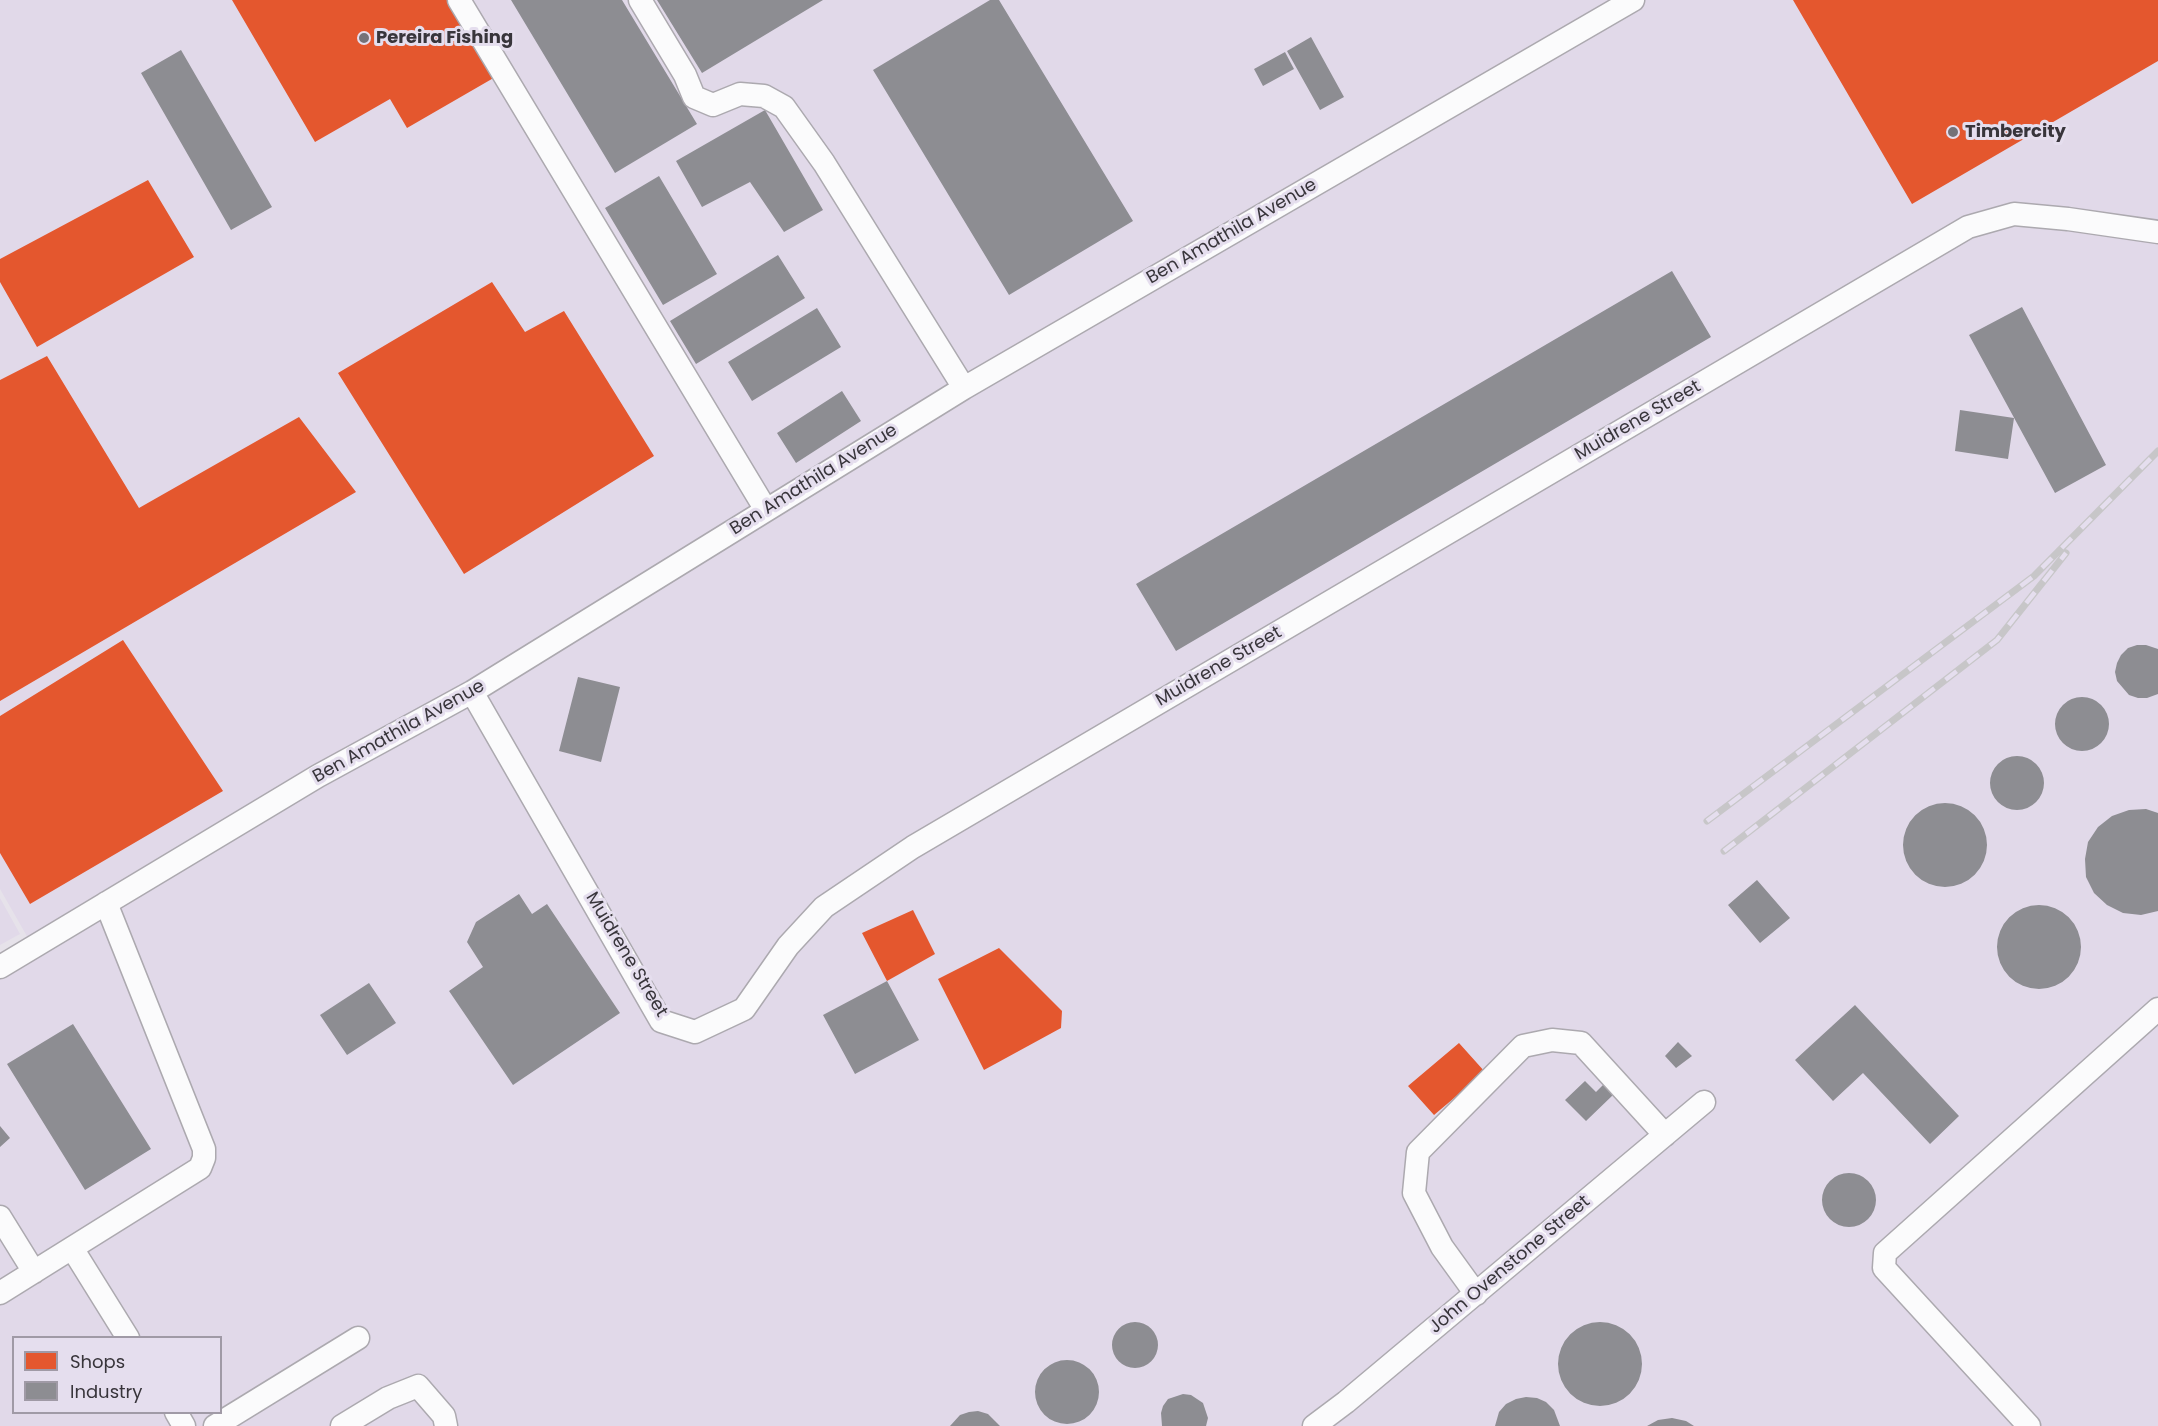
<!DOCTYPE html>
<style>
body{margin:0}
#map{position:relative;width:2158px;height:1426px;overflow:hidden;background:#e6e2ea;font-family:Poppins,sans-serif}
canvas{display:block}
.legend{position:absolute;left:12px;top:1336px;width:210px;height:78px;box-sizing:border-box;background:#e5deee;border:2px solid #a09aa6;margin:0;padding:8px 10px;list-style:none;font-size:18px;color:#38353b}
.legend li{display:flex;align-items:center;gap:12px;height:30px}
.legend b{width:30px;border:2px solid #a09aa6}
</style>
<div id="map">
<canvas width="2158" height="1426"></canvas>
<ul class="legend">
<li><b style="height:16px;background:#e4572e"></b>Shops</li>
<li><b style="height:16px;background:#8d8d92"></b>Industry</li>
</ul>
</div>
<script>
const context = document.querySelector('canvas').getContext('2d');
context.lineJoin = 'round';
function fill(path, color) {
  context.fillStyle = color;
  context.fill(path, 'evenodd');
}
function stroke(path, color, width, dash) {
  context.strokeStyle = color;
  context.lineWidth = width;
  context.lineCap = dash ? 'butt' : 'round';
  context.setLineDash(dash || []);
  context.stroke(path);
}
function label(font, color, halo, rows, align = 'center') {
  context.font = font + ' Poppins,sans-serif';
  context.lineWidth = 6;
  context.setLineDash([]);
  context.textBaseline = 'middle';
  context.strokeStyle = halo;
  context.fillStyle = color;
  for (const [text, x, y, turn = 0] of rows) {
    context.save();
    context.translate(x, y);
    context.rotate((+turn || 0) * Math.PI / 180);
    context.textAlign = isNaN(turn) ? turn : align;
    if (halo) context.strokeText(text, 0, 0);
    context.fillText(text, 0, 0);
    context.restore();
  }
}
const built = new Path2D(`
 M0,0h2158v1426h-2158v-457l32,-24 -32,-56zM14,1338h206v74h-206z
 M0,898l20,36 -20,11z`);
const shops = new Path2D(`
 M232,0h220l45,76 -90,52 -17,-29 -75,43z
 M1793,0h365v61l-246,143z
 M148,180l46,77 -157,90 -37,-65v-23z
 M492,282l33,50 39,-21 90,145 -190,118 -126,-201z
 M47,356l92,152 160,-91 57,75 -356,209v-321z
 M123,640l100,151 -193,113 -30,-51v-137z
 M913,910l22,44 -48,27 -25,-48z
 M999,948l63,63 -1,17 -77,42 -46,-91z
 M1459,1043l26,29 -51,43 -26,-29z`);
const industry = new Path2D(`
 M511,0h111l75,124 -82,49z
 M657,0h166l-121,73z
 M990,0h9l134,221 -124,74 -136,-225z
 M1311,37l33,60 -24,13 -33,-59z
 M181,50l91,157 -41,23 -90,-157z
 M1285,52l9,17 -31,17 -9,-17z
 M765,110l58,100 -39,22 -34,-50 -48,25 -26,-46z
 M659,176l58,98 -54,31 -58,-97z
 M778,255l27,43 -109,66 -26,-43z
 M1672,271l39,66 -535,314 -40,-67z
 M2022,307l84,158 -51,28 -86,-158z
 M817,308l24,39 -89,54 -24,-39z
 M842,391l19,30 -65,42 -19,-30z
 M1960,410l54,8 -6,41 -53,-8z
 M2137,645h9l12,4v45l-11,4h-9l-9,-3 -12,-14 -2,-9 2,-9 4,-8 7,-7z
 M578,677l42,10 -19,75 -42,-11z
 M2055 724a27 27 0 1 1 54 0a27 27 0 1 1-54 0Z
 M1990 783a27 27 0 1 1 54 0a27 27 0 1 1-54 0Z
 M1903 845a42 42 0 1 1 84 0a42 42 0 1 1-84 0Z
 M2146,809l12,4v98l-17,4 -18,-2 -16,-8 -13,-12 -8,-16 -1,-18 3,-17 10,-15 14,-11 17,-6z
 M1757,880l33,38 -30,25 -32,-38z
 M519,894l13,20 15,-10 73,109 -107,72 -64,-94 34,-24 -16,-25 9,-20z
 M1997 947a42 42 0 1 1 84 0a42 42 0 1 1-84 0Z
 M887,981l32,59 -64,34 -32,-59z
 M369,983l27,40 -49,32 -27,-40z
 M1855,1005l104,111 -29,28 -67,-71 -30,28 -38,-41z
 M73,1024l78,125 -66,41 -78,-126z
 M1678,1042l14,14 -16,12 -11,-12z
 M1585,1081l11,11 8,-8 9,11 -27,26 -21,-21z
 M0,1126l10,12 -10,9z
 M1822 1200a27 27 0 1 1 54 0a27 27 0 1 1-54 0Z
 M1558 1364a42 42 0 1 1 84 0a42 42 0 1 1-84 0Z
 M1112 1345a23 23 0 1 1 46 0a23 23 0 1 1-46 0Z
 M1035 1392a32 32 0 1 1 64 0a32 32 0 1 1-64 0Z
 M1183,1394l8,1 12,8 5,15 -2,8h-44l-1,-13 2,-7 5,-7z
 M1526,1397l11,1 9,4 8,8 6,16h-65l4,-14 7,-8 10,-5z
 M978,1411l10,3 12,12h-50l10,-11 9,-3z
 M1672,1418l14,3 8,5h-47l11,-6z`);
const minor = new Path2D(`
 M459,0l307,510
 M640,0l45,75 9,22 19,8 27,-11 24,2 20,11 40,56 140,225
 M472,692l189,329 34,11 49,-23 44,-63 36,-39 89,-60 1055,-620 46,-13 54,5 90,13
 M0,967l318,-191 154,-84 492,-304 669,-388
 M0,1217l34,55
 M72,1248l56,90
 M0,1293l200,-125 4,-10v-9l-98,-246
 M1476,1294l-34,-47 -28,-54 4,-41 105,-106 29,-6 29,3 84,92
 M176,1412l8,14
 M215,1426l143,-88
 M342,1426l46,-28 30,-12 26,30 2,10
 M1314,1426l32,-24 358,-300
 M2029,1426l-145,-158 1,-15 273,-244`);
const rail = new Path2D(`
 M1707,821l327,-245 124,-125
 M1724,851l273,-211 69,-87`);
const markers = [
 [364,38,6,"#757278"],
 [1953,132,6,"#757278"]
];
const poiNames = [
 ["Pereira Fishing",376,38],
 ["Timbercity",1965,132]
];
const streetNames = [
 ["Ben Amathila Avenue",1232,232,-30],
 ["Muidrene Street",1638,421,-30],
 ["Ben Amathila Avenue",814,480,-32],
 ["Muidrene Street",1219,667,-30],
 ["Ben Amathila Avenue",399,732,-29],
 ["Muidrene Street",626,955,59],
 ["John Ovenstone Street",1510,1265,-40]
];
fill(built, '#e1d9e9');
fill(shops, '#e4572e');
fill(industry, '#8d8d92');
stroke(minor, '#aca9af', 25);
stroke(minor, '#fbfbfc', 22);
stroke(rail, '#c7c6c8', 7);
stroke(rail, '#e5deee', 4.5, [14]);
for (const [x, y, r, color] of markers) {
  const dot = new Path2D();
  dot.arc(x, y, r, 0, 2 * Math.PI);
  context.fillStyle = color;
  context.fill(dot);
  stroke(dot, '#e5deee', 2);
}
label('bold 18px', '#38353b', '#e5deee', poiNames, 'left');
label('18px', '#38353b', '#e5deee', streetNames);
</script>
